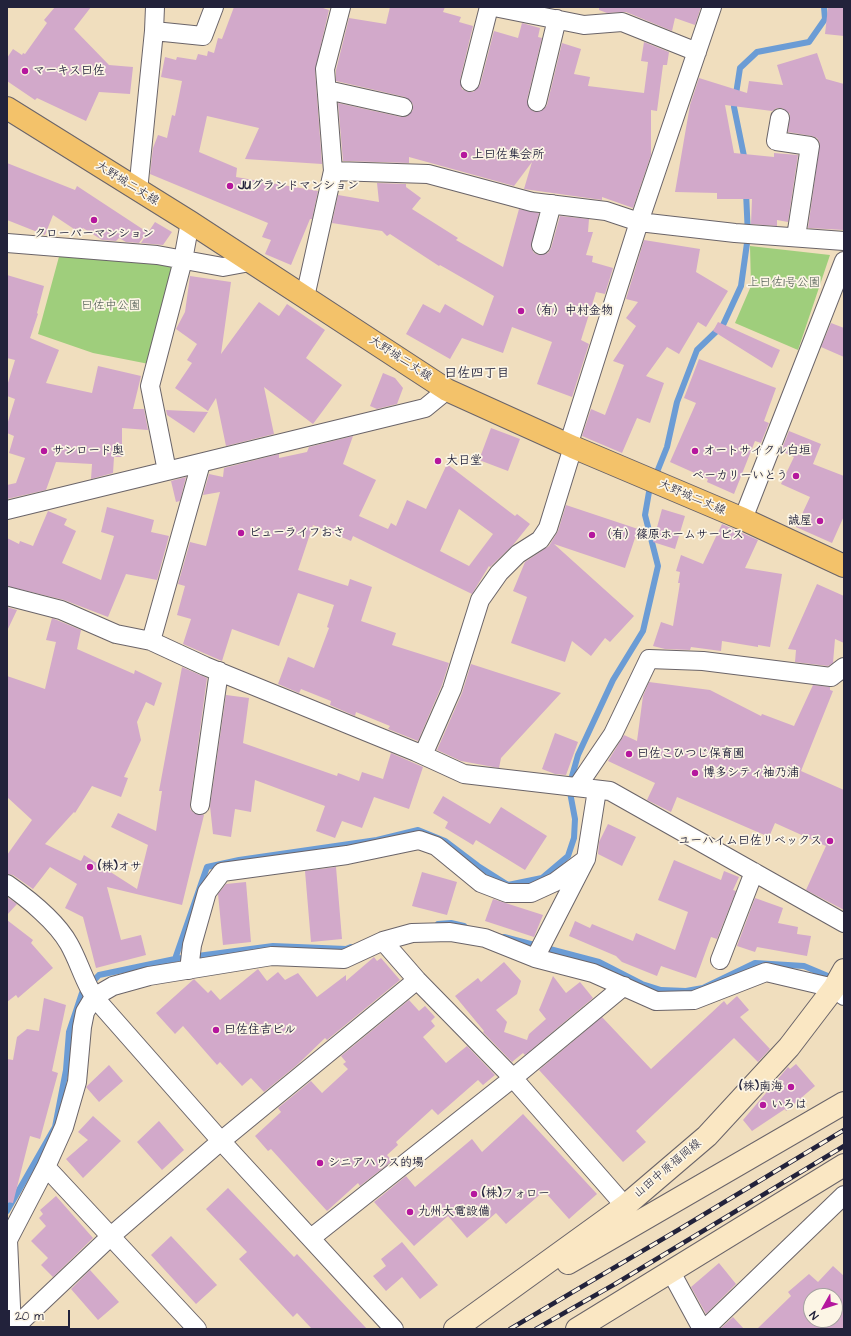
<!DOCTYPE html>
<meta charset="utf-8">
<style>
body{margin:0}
#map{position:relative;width:851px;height:1336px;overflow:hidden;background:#f0debe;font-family:"Architects Daughter",sans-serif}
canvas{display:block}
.frame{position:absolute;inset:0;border:8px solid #22223b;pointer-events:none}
.north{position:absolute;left:803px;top:1288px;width:40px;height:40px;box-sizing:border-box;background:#fcf5e5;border:1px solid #a5a1a1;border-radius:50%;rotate:231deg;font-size:11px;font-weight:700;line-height:16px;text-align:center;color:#22223b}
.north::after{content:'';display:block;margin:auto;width:14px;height:18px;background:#b5179e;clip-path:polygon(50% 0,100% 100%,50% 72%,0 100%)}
.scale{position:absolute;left:8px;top:1310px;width:62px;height:18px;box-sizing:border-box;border:2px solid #22223b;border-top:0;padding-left:5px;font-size:12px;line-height:14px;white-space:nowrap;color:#22223b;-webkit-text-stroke:3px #fcf5e5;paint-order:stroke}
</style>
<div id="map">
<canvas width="851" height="1336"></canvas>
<div class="frame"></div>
<div class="north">N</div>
<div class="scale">20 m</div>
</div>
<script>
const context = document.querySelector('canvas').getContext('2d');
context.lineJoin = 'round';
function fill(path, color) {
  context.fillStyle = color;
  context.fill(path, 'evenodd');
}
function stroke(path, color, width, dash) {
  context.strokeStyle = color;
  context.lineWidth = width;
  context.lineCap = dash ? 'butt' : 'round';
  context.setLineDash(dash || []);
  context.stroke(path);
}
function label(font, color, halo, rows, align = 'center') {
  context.font = font + ' "Architects Daughter","Klee One",sans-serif';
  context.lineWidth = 3.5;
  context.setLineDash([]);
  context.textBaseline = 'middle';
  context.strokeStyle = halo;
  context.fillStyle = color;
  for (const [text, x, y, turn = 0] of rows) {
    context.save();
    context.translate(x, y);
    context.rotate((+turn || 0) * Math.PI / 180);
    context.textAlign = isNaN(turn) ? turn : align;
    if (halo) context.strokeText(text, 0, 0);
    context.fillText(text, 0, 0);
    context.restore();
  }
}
const green = new Path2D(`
 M750,246l80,9 -32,95 -63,-27 16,-37z
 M60,253l123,7 -34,104 -56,-11 -55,-19z`);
const stream = new Path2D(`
 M745,161l-11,-54 6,-39 17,-16 52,-10 16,-23 -1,-12
 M438,924l13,-1 13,3
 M504,937l95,25 43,22 19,6 25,1 17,-3 52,-25 49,3 31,13
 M175,959l32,-92 32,-7 138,-20 41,-10 27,11 33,25 30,19 34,-7 26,-22 6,-18 1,-19 -6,-32 9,-32 35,-75 30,-49 15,-65 -13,-51 4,-23 18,-45 10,-45 20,-52 26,-25 18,-39 7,-50 -2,-44
 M7,1211l48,-84 11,-57 3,-38 13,-39 17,-18 76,-16 98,-13 73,3 5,-2`);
const building = new Path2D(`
 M55,7h36l-17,22 35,36 24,2 -3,27 -31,-2 -13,29 -49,-23 -2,2 -28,-19v-23l6,-9 9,6 1,-2 2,1 22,-31 -3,-3z
 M234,7h86l9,3 -14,60 7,94 -77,-5 14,-31 -52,-12 -8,36 38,16 -1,9 82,14 -6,28h-2l-19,46 -26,-11 6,-14 -9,-3 6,-14 -118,-49 3,-26 5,-13 9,3 5,-23 3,1 7,-35 -21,-4 4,-20 11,3 1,-3 19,3 2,-6 9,2 1,-5 6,2 4,-15 4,1z
 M390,7h55l-2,5 18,5 -2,5 14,4 -13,54 2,9 6,3h5l7,-7 14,-54 24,7 4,-15 18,5 -2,9 4,1 -15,62 3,9 5,3 9,-3 3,-4 15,-62 19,6 -7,25 16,3 -2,9 56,7 4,-31 -7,-1 3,-19 25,10 -2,13h-4l-6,46 -6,-1v45l-18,53 -31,-11v3l-78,-11 8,-27 -18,24 -105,-29v6l-66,-2 -5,-58 63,14h5l7,-7v-6l-8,-7 -69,-16v-11l13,-52 37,6z
 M599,7h102l-6,18 -20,-7 -3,13 -46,-19 -19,1 -8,-3z
 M828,7h16v29l-19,-2z
 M817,53l9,26 18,5v146l-36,-2 12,-85 -3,-5 -5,-2 -24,-4 2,-18 -8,-6h-5l-5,3 -47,-6 9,48 40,4v-4l24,2 -10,67 -11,-2v6l-26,-2 1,-25h-35v-6l-42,-1 15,-87 9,-27 48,15 2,-12 34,4 -6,-20z
 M7,163l68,27 2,-4 70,46 -8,11 -13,-1 -7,-4 -3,3 -14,-1 -19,-12 -3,5 -27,-18 -8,20 -38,-15z
 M377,183l29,1v3l15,11 -9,11 46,29 -2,2 47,27 16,-58 20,4 -8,34 3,6 5,2 9,-2 3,-5 9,-32 29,3 -1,13h5l-7,23 7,1 -1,6 21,6 -8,26 -9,-2 -15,48 8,4 -17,53 -35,-13 15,-42 -40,-15 -9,26 -41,-15 -12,21 -44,-25 17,-30 17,9 5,-9 38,22 11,-30 -54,-31 -1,1 -49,-32 -3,2 -5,-5 -50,-8 6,-28 41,7z
 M155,222l17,10 -9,13 -22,-2z
 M644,240l56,9 -4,23 32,19 -22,36 -8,-5 -19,32 -12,-7 -21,29 18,7 -14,40 -13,-5 -15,35 -40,-17 9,-27 14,6 19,-50 -11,-4 23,-35 -10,-8 12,-16 -12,-3z
 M7,275l37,11 -7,27 1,1 -8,24 29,12 -13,33 46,10 6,-27 43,10 -8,33h11l4,21 -26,-2v29h-8l-1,16 -22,6 1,-15 -36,-2 -10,28 -39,9v-14l9,-2 9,-25 -16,-5 5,-17 -7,-3v-8l8,-26 -8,-3v-10l8,-26 -8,-2z
 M190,276l41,6 -10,72 38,-52 20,14 8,-12 38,26 -19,28 36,27 -29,39 -49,-37 10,47 -48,12 -10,-48 -8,13 -33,-23 17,-25 -5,-3 10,-16 -21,-15 9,-17z
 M718,322l62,28 -8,18 -59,-37z
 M831,323l13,5v29l-23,-10z
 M699,359l77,29 -12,33 5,2 -8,20 -6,-2 -21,53 -27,-12 1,-3 -38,-17 26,-59 -12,-5z
 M383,373l12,5 8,10 -6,16 -20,5 -7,-3z
 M166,410l42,2 -14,21 -27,-18z
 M491,428l29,11 -12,32 -29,-11z
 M789,431l32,13 -8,20 31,12v40l-12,27 -36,-16 14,-30 -29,-13 13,-27 -13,-6z
 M353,436l-10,28 33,16 -17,36 29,13 3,-6 5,3 11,-26 19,9 21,-45 68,52 2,-2 13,10 -17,21 -23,22 -1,-1 -17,28 -119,-58 -2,5 -38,-16 -15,45 50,16 2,-7 22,8 -11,34 35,12 -4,12 57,18 -7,22 -24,56 -30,-12 2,-3 -34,-14 -1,4 -25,-11 1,-4 -30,-12 -2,4 -21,-9 10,-27 26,11 15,-40 -2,-1 7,-22 -36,-12 -19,53 -47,-17 -10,32 -39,-17 8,-25 -14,-4 8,-29 -7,-2 12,-42 16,4 14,-54 -17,3 6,-21 14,3 1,-9 55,-14v4l28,-6 2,-5zM459,509l34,25 -24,32 -29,-15z
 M186,477l-6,24 -4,1 -5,-21z
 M566,505l72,24 -13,39 -71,-24 80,72 -24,26 -5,-4 -14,18 -19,-15 -7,21 -54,-19 16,-46 -14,-6 12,-29 24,-16 9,-15z
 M107,507l47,13 -3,12 18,4 -12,44 -31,-6 -18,43 -44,-17 -57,-14v-48l12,6 1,-3 13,5 15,-35 19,8 -3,6 12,6 -14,32 39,17 13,-44 -13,-4z
 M662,509l23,7 -10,33 -22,-7z
 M722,524l36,16 -13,28 37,6 -12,73 -12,-2v2l-36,-6 -1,10 -30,-4 -1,3 -25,-1 -12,-3 8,-24 12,4 7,-43h-2l2,-11 -4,-1 5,-16 22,9z
 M817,584l27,12v47l-9,-4 -2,24 -5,3 -33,-4 1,-12 -8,-1z
 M7,607l10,3 -10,21z
 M52,618l29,12 -4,19 57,25 1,-4 27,13 -8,23 -8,-4 -9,20 4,18 -17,37 4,1 -7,19 -29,-11 -17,27 -1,-1 -29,32 36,17 3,-6 53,34 11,-44 -37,-18 7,-14 38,18 6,-40h-3l23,-124 25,11 -17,126v5l4,4 10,2 -22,90 -75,-18 14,53 20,-5 5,20 -50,13 -13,-51 -18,-9 12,-24 -27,-17 -17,22 -20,-14 -6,-1v-19l25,-35 -25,-23v-121l38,13 11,-47 -10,-2z
 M471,664l90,29 -60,65 -2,10 -38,-7 -24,-11 25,-57z
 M649,682l61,8 51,26 1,-2 32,12 19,-41 17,2v3l3,1 -32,80 43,19v120l-38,-20 20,-44 -51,-23 -6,14 -92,-40 -6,15 -24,-12 8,-17 -47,-22 16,-26 13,6 6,-45z
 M226,695l23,3 -6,45 94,33 1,-3 21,8 3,-9 21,7 8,-26 32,14 -14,42 -35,-12 -12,31 -20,-7 -7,17 -19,-7 9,-25 -70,-26 -4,32 -16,-3 -4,28 -18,-3 -3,-28z
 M555,733l23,9 -12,33 -11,-1 -13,-5z
 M443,796l47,28 11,-17 46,29 -22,34 -49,-30 -3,5 -28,-17 3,-6 -15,-9z
 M608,824l28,13 -14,29 -24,-12 1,-12z
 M674,860l47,20 3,-9 15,6 -6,13 3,1 -19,48 -6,-2 -15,41 -35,-12 -4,10 -35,-14 -6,-6 -47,-20 6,-15 15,7 2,-4 41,17 3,-8 39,17 13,-38 -30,-12z
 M336,867l6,72 -31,3 -6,-71z
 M422,872l35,10 -10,33 -35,-9z
 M246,882l5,60 -28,3 -5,-51 8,-10z
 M7,897l10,7 -10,11z
 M755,898l28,10 -5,15 20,4 -1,7 14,2 -4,20 -50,-9 -2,5 -18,-6z
 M493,899l50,16 -9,22 -49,-16z
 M7,920l26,20 -2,3 22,25 -35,30 -2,-3 -9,7z
 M374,957l3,4 4,-3 19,22 -73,60 -2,-2 -28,27 -33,27 -13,-14 -9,8 -22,-24 -3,3 -34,-39 -8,8 -19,-21 38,-34 14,14 3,-3 9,10 38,-31 9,12 11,-9 7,8 13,-7 19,24 29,-22v6z
 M504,962l17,19 -4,13 -21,16 11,12 -3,10 23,8 2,-6 17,-15 -7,-9 14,-34 13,17 14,-11 13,16 -68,57 -2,-2 -11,9 -29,-30 1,-1 -29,-35 23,-18 3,4z
 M737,996l12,14 -9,7 30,32 -12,13 -24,-24 -98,93 10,11 -23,20 -84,-92 63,-53 49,52 73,-68 3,4z
 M44,998l22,7 -14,66 6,2 -18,66 -10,-3 -17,67 -6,-1v-143l6,1 4,-23 10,-8 12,2z
 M409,1000l10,11 6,-5 10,11 -4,4 4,5 -12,11 23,26 21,-17 28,29 -12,10 -5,-5 -40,35 -6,-6 -36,33 2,3 -11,10 5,6 -32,25 -2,-3 -31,28 -56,-62 -3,2 -13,-15 26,-24 -3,-4 33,-27 11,12 26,-24 -5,-5 3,-2 -5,-6z
 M796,1064l19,22 -29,25 -1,-2 -33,22 -9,-11 45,-53 2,2z
 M109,1065l14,16 -24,21 -13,-15z
 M523,1114l74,80 -28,25 -25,-28 -38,33 -10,-11 -29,25 -19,-22 -34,30 -40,-44 32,-26 9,11 57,-48 10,13z
 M93,1116l28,25 -38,37 -17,-19 22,-19 -10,-8z
 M159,1121l25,29 -22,20 -25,-28z
 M228,1188l66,69 3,-3 70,75h-55l-15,-16 -4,4 -54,-58 8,-7 -41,-43z
 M56,1196l37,42 -40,39 -12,-12 7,-7 -17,-17 15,-15 -7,-8 4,-4 -3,-4z
 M171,1236l46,49 -21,19 -45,-49z
 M402,1242l36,43 -18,14 -18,-22 -16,14 -13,-15 13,-10 -5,-7z
 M719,1263l17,21 -30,30 -15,-27z
 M833,1266l11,10v53h-87l34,-33 -3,-4 21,-18 9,8zM811,1296h24v24h-24z
 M90,1270l29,32 -21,18 -27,-31z
 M733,1317l11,12h-24z`);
const street = new Path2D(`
 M494,7l90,18 38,-3 75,30
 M154,31l49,5 11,-29
 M470,82l19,-75
 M327,90l76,17
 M537,102l20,-83
 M780,118l-4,23 34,5 -14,91
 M333,171l95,3 104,28 74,9 33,11 96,11 109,8
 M138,191l16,-160 1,-24
 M7,243l150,12 66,12 27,-5
 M541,245l11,-41
 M305,297l28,-126 -8,-102 16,-62
 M568,446l71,-224 73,-215
 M167,471l-17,-85 33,-126 7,-38
 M7,510l418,-102 22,-18
 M743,519l101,-258
 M7,596l54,14 55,24 35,7 54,25 211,86 48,22 146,17 234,132
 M151,641l50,-178
 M423,755l29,-66 28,-89 19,-27 19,-19 22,-14 8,-12 25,-81
 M577,787l36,-53 36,-75 54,2 128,16 13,-10
 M200,805l19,-134
 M7,884c20,14 50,38 62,60 12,21 16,44 33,62l119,135 173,188
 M383,941l34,39 96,98 112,128
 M535,958l51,-99 11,-69
 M720,960l34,-88
 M189,970l3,-25 15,-53 15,-20 125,-17 72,-15 17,6 45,37 26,10h24l24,-11 31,-23
 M46,1167l151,162
 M311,1238l202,-160 111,-92
 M671,1272l31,57
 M12,1329l-4,-89 38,-73 18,-40 13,-45 5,-55 3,-15 9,-15 19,-11 36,-10 123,-20 72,3 39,-18 29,-8 38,-1 35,6 50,20 58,15 63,28 38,-1 72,-28 68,16 10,8
 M13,1329l98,-93 110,-95 196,-161
 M705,1329l139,-134`);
const secondary = new Path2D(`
 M568,1263l276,-160
 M455,1329l170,-123 82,-70 82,-89 45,-59 10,-18
 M577,1329l267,-164`);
const primary = new Path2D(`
 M7,108l183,114 257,168 126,57 170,72 101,47`);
const rail = new Path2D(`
 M510,1329l168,-99 166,-100
 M536,1329l79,-45 229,-138`);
const markers = [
 [25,71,4,"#b5179e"],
 [464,155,4,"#b5179e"],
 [230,186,4,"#b5179e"],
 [94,220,4,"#b5179e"],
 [521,311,4,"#b5179e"],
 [44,451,4,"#b5179e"],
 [695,451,4,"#b5179e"],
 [438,461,4,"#b5179e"],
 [796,476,4,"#b5179e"],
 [820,521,4,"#b5179e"],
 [241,533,4,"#b5179e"],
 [592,535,4,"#b5179e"],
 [629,754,4,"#b5179e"],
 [695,773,4,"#b5179e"],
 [830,841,4,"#b5179e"],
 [90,867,4,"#b5179e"],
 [216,1030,4,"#b5179e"],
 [791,1087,4,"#b5179e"],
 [763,1105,4,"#b5179e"],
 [320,1163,4,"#b5179e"],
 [474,1194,4,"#b5179e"],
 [410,1212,4,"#b5179e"]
];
const poiNames = [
 ["マーキス曰佐",33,71],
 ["上曰佐集会所",472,155],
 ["JUグランドマンション",238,186],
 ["クローバーマンション",94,234,"center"],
 ["（有）中村金物",529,311],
 ["サンロード奥",52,451],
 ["オートサイクル白垣",703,451],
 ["大日堂",446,461],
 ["ベーカリーいとう",788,476,"right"],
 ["誠屋",812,521,"right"],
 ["ビューライフおさ",249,533],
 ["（有）篠原ホームサービス",600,535],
 ["曰佐こひつじ保育園",637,754],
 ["博多シティ袖乃浦",703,773],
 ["ユーハイム曰佐リベックス",822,841,"right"],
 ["(株)オサ",98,867],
 ["曰佐住吉ビル",224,1030],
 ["(株)南海",783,1087,"right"],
 ["いろは",771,1105],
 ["シニアハウス的場",328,1163],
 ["(株)フォロー",482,1194],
 ["九州大電設備",418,1212]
];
const streetNames = [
 ["大野城二丈線",127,184,32],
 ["大野城二丈線",400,359,33],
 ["大野城二丈線",692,498,23],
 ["山田中原福岡線",668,1169,-40]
];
const parkNames = [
 ["上曰佐1号公園",784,283],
 ["曰佐中公園",111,306]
];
const neighbourhoodNames = [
 ["曰佐四丁目",477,374]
];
fill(green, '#9fce7c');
stroke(stream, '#6b9cd5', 6);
fill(building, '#d2a9ca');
stroke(street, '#6a6469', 20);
stroke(secondary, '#6a6469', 24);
stroke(primary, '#6a6469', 24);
stroke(street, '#fff', 18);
stroke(secondary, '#fae7c3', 22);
stroke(primary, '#f3c26a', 22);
stroke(rail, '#22223b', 4.5);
stroke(rail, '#fcf5e5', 3, [9]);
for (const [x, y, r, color] of markers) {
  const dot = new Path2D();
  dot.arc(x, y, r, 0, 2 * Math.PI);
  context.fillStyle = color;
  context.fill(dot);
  stroke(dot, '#fcf5e5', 1.5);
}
label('bold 12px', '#22223b', '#fcf5e5', poiNames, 'left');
label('12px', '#22223b', '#fcf5e5', streetNames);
label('12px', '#48564e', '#fcf5e5', parkNames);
label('bold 13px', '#22223b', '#fcf5e5', neighbourhoodNames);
</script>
